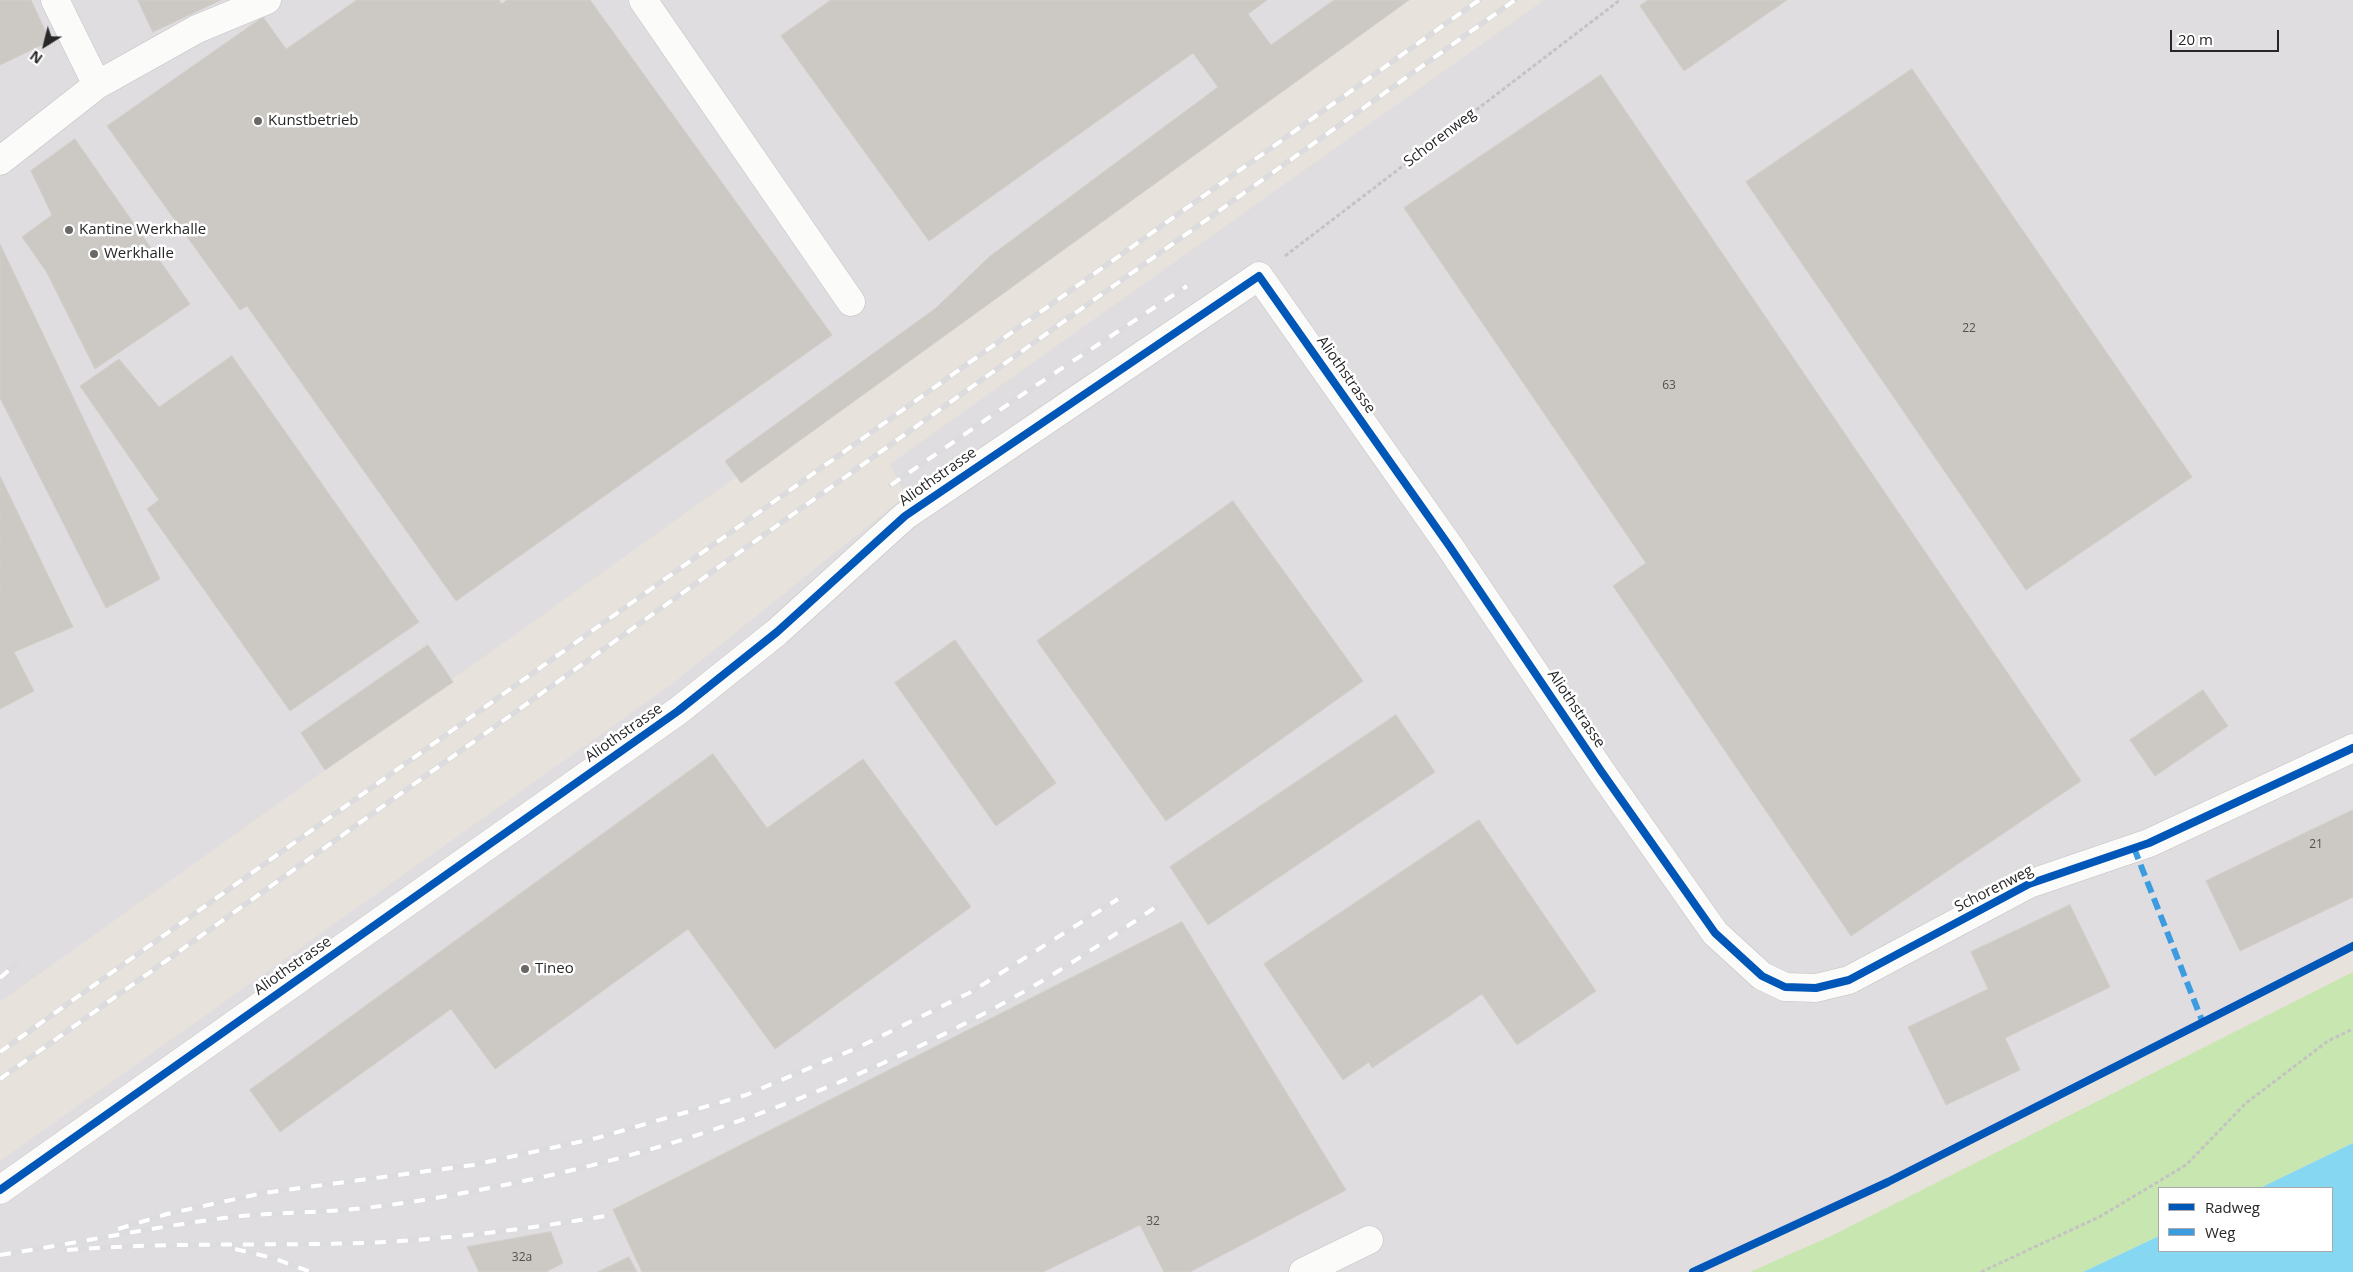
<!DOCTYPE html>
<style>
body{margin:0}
#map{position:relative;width:2353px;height:1272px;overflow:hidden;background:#e7e2dc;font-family:"Open Sans",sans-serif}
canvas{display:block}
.legend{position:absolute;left:2158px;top:1187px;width:175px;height:65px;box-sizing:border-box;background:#fff;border:1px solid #a9a9a9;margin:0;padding:6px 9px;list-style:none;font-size:15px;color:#272727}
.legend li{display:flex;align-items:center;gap:10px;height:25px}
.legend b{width:25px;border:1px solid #a9a9a9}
.north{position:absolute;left:20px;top:20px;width:50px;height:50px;-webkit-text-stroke:4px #fff;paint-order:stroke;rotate:216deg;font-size:14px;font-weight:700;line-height:20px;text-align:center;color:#272727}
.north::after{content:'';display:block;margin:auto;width:18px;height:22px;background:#272727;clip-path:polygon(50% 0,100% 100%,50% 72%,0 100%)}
.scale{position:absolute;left:2170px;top:30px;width:109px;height:22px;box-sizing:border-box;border:2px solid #272727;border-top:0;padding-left:6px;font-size:15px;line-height:18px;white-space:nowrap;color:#272727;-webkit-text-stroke:4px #fff;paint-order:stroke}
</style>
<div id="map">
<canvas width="2353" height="1272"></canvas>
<ul class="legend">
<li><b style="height:6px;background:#0057b8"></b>Radweg</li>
<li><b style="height:6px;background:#3d9ce0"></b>Weg</li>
</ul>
<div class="north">N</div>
<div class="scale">20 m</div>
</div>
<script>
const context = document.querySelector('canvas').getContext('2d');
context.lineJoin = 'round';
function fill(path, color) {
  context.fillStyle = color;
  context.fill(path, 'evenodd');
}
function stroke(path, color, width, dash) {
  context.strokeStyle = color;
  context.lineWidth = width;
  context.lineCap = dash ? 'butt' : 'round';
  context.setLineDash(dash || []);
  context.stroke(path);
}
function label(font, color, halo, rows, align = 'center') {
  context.font = font + ' "Open Sans",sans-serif';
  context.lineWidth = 5;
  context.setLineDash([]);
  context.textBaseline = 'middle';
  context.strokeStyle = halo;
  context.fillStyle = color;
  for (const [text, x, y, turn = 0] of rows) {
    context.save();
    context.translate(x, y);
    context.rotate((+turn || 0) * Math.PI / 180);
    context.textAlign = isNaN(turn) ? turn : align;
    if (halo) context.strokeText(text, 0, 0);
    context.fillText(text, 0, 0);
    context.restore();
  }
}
const industrial = new Path2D(`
 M0,0h1405l-1405,1002z
 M1544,0h809v946l-465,236 -195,90h-1693v-111l672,-477 233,-188 -15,-32z`);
const green = new Path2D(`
 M2353,972v171l-93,45h-101v48l-76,36h-333l81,-36z`);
const water = new Path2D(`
 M2353,1143v129h-270l76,-36v15h173v-63h-72z`);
const building = new Path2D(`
 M0,0h31l19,41 -50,24z
 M138,0h83l-68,32z
 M357,0h142l3,4 5,-4h83l242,335 -376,266 -209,-295 -7,4 -133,-184 156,-109 23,32z
 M831,0h436l-19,14 23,31 63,-45h75l-668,483 -16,-22 211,-153 53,-51 229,-170 -25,-34 -264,188 -148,-205z
 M1648,0h139l-103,71 -44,-65z
 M1912,69l280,408 -166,113 -280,-408z
 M1601,75l480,706 -230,155 -238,-350 33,-23 -242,-355z
 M75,139l115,165 -95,65 -49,-98 -24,-34 30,-22 -21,-44z
 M0,244l160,335 -54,29 -106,-210z
 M232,356l187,266 -129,89 -143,-202 12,-9 -79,-114 39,-27 40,48z
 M0,476l73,151 -59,25 20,39 -34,18z
 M1233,501l130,180 -197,140 -129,-180z
 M955,640l101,143 -60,43 -101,-143z
 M428,645l25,37 -128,88 -24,-37z
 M2203,690l25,36 -73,50 -25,-36z
 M1396,715l39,57 -227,153 -38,-58z
 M713,754l54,74 96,-69 108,148 -196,142 -87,-120 -193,140 -44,-60 -171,123 -30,-42z
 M2353,810v87l-113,54 -34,-70z
 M1479,820l117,171 -79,54 -35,-51 -110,74 -3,-6 -26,18 -79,-116z
 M2070,905l40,82 -105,51 15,32 -74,35 -38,-78 80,-38 -17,-37z
 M1182,922l164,268 -156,82h-26l-24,-47 -97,47h-401l-29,-62z
 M551,1232l12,31 -17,9h-67l-12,-25z
 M629,1257l8,15h-39z`);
const path = new Path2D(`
 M1285,256l335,-256
 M1981,1272l120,-56 85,-51 60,-62 82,-62 25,-12`);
const minor = new Path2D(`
 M55,0l42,85
 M643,0l208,302
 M0,161l97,-76 100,-56 70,-29
 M0,1190l678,-479 99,-79 128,-116 354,-240 191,271 151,224 114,162 47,43 23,11 31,1 33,-8 180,-96 120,-41 204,-95
 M1303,1272l66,-32`);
const rail = new Path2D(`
 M891,485l138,-95 158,-104
 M0,978l16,-14
 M0,1052l1479,-1052
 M0,1079l1515,-1079
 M118,1229l49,-15 96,-21 210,-28 124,-27 149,-43 113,-48 112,-55 147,-93
 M235,1249l38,9 38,14
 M67,1250c98,-8 197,-4 295,-7 82,-3 163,-14 244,-27
 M0,1255c77,-12 153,-28 231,-38 44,-5 90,-4 134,-9 45,-5 90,-13 134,-22 176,-34 344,-96 501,-181 54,-29 105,-64 156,-98`);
const quiet = new Path2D(`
 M2134,848l69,175`);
const cycleway = new Path2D(`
 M0,1190l678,-479 99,-79 128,-116 354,-240 191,271 151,224 114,162 47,43 23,11 31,1 33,-8 180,-96 120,-41 204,-95
 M1693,1272l195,-90 465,-236`);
const markers = [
 [258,121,5,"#6a6866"],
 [69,230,5,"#6a6866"],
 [94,254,5,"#6a6866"],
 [525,969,5,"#6a6866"]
];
const numberNames = [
 ["22",1969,329],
 ["63",1669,386],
 ["21",2316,845],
 ["32",1153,1222],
 ["32a",522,1258]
];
const poiNames = [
 ["Kunstbetrieb",268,121],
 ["Kantine Werkhalle",79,230],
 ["Werkhalle",104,254],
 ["Tineo",535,969]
];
const streetNames = [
 ["Schorenweg",1440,138,-37],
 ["Aliothstrasse",1346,375,55],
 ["Aliothstrasse",938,477,-35],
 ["Aliothstrasse",1576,709,56],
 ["Aliothstrasse",624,733,-35],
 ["Schorenweg",1994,889,-27],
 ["Aliothstrasse",293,966,-35]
];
fill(industrial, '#e0dde0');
fill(green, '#c8e6b0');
fill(water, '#86d8f2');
fill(building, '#ccc8c3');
stroke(building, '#d2cec8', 1);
stroke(minor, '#c3c2c3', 29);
stroke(path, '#c4c3c2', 3, [4, 2.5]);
stroke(minor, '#fbfbfa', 28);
stroke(rail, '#dcdbdd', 5.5);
stroke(rail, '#fff', 4, [11]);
stroke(quiet, '#3d9ce0', 6, [12, 6]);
stroke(cycleway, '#0057b8', 8);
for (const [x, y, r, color] of markers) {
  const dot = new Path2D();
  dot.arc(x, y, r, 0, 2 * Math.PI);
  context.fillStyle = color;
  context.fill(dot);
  stroke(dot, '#fff', 2);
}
label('12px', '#525150', null, numberNames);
label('15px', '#272727', '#fff', poiNames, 'left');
label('15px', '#272727', '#fff', streetNames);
</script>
